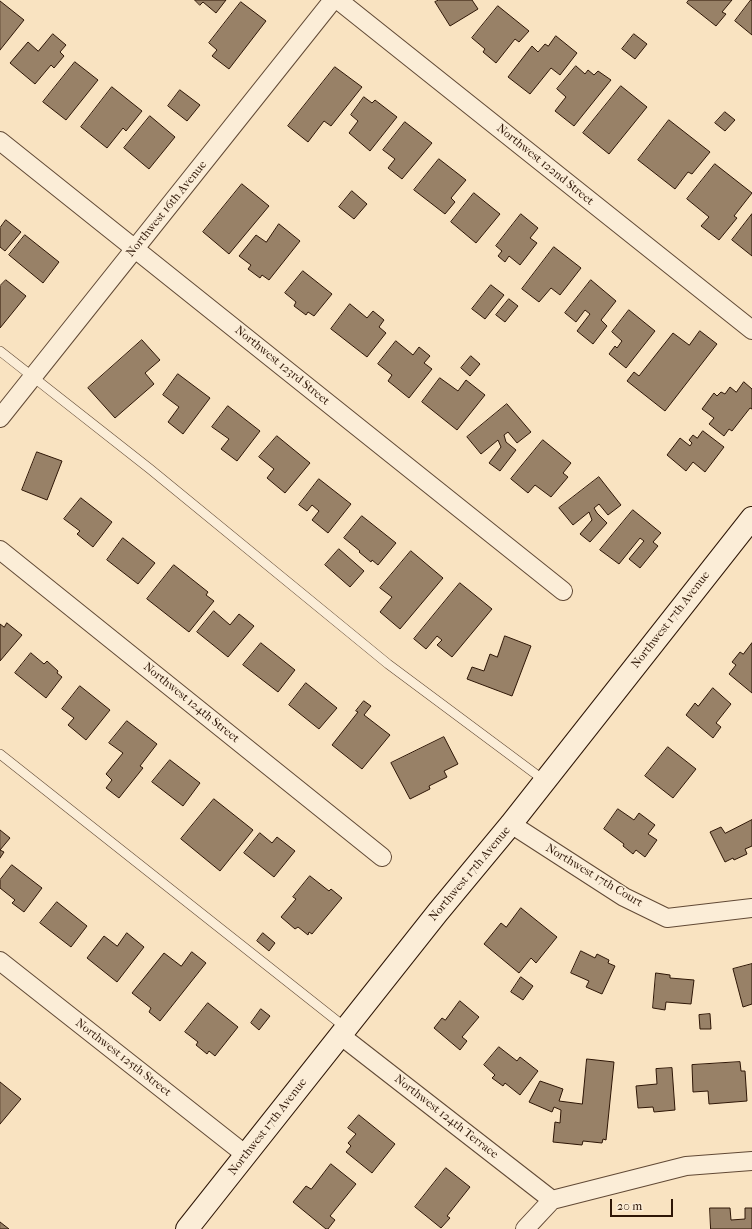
<!DOCTYPE html>
<style>
body{margin:0}
#map{position:relative;width:752px;height:1229px;overflow:hidden;background:#f9e3c1;font-family:"IM FELL French Canon",serif}
canvas{display:block}
.scale{position:absolute;left:610px;top:1199px;width:63px;height:18px;box-sizing:border-box;border:2px solid #2e1606;border-top:0;padding-left:5px;font-size:12px;line-height:14px;white-space:nowrap;color:#2e1606;-webkit-text-stroke:3px #fbedd7;paint-order:stroke}
</style>
<div id="map">
<canvas width="752" height="1229"></canvas>
<div class="scale">20 m</div>
</div>
<script>
const context = document.querySelector('canvas').getContext('2d');
context.lineJoin = 'round';
function fill(path, color) {
  context.fillStyle = color;
  context.fill(path, 'evenodd');
}
function stroke(path, color, width, dash) {
  context.strokeStyle = color;
  context.lineWidth = width;
  context.lineCap = dash ? 'butt' : 'round';
  context.setLineDash(dash || []);
  context.stroke(path);
}
function label(font, color, halo, rows, align = 'center') {
  context.font = font + ' "IM FELL French Canon",serif';
  context.lineWidth = 3;
  context.setLineDash([]);
  context.textBaseline = 'middle';
  context.strokeStyle = halo;
  context.fillStyle = color;
  for (const [text, x, y, turn = 0] of rows) {
    context.save();
    context.translate(x, y);
    context.rotate((+turn || 0) * Math.PI / 180);
    context.textAlign = isNaN(turn) ? turn : align;
    if (halo) context.strokeText(text, 0, 0);
    context.fillText(text, 0, 0);
    context.restore();
  }
}
const building = new Path2D(`
 M195,0h31l-10,13 -13,-11 -3,3z
 M439,0h33l6,9 -28,17 -15,-24z
 M689,0h43l-10,12 4,2 -10,12 -29,-23z
 M751,0h1v35l-17,-14z
 M0,1l24,19 -24,30z
 M241,2l25,19 -37,48 -17,-13 5,-6 -8,-7z
 M498,6l31,25 -10,11 -4,-3 -19,24 -13,-11 2,-3 -13,-11z
 M53,34l13,11 -6,7 4,4 -10,12 -3,-3 -16,19 -25,-21 18,-21 10,9z
 M634,34l13,10 -12,15 -13,-10z
 M556,36l21,17 -17,22 -9,-7 -21,26 -22,-17 24,-31 6,6 7,-8 3,2z
 M75,62l23,18 -32,40 -23,-18z
 M576,66l9,8 3,-4 6,5 4,-4 13,9 -37,46 -19,-15 11,-14 -9,-8z
 M335,67l27,20 -31,39 -7,-5 -16,21 -20,-16z
 M621,86l26,21 -38,47 -26,-21z
 M112,87l30,24 -16,20 -3,-3 -16,20 -26,-21z
 M180,90l20,15 -13,16 -19,-15z
 M364,97l8,6 3,-3 22,17 -27,34 -21,-18 9,-12 -7,-6z
 M725,112l10,8 -10,11 -10,-8z
 M150,116l25,21 -26,32 -25,-21z
 M669,120l41,32 -18,22 -4,-2 -13,17 -37,-29z
 M405,122l27,21 -30,36 -14,-11 7,-9 -12,-9z
 M439,159l27,21 -15,18 4,4 -10,12 -31,-24z
 M715,164l37,29 -18,23 3,2 -18,22 -18,-14 8,-9 -22,-18z
 M242,184l27,22 -40,48 -26,-22z
 M352,191l15,13 -13,15 -15,-12z
 M474,193l26,21 -24,29 -25,-21z
 M521,214l17,14 -8,10 7,5 -17,22 -11,-9 -4,6 -7,-6 4,-5 -6,-5z
 M752,214v42l-20,-16z
 M6,220l15,12 -16,19 -5,-4v-19z
 M279,224l21,17 -31,39 -7,-5 -2,3 -12,-9 3,-4 -12,-9 17,-21 10,7z
 M25,235l34,27 -16,21 -34,-28z
 M554,247l27,21 -21,27 -9,-7 -12,14 -17,-13z
 M303,271l29,23 -18,22 -6,-4 -2,3 -12,-9 2,-4 -11,-9z
 M6,280l20,16 -26,32v-42z
 M591,280l25,21 -15,19 6,6 -14,18 -16,-13 13,-17 -5,-4 -9,12 -11,-9z
 M491,285l13,10 -19,24 -13,-10z
 M509,299l9,7 -13,16 -9,-7z
 M350,304l17,14 6,-7 11,9 -5,7 7,6 -19,24 -36,-28z
 M629,310l26,21 -29,37 -17,-14 6,-8 2,2 5,-7 -10,-9z
 M700,331l17,13 -52,67 -38,-30 7,-9 5,4 34,-43 16,12z
 M142,340l18,20 -15,13 9,11 -39,34 -27,-30z
 M396,341l17,14 6,-8 11,9 -6,7 8,6 -23,29 -21,-17 4,-6 -14,-11z
 M471,356l9,8 -10,12 -9,-8z
 M178,374l32,24 -27,36 -15,-12 11,-15 -16,-12z
 M440,378l18,13 8,-11 19,15 -28,35 -35,-28z
 M744,382l8,7v20l-2,-1 -18,23 -3,-2 -5,7 -15,-12 5,-6 -12,-9 12,-16 3,3 4,-4 4,2 5,-7 6,5z
 M507,404l24,28 -14,11 -9,-11 -4,3 2,7 10,8 -16,21 -11,-8 12,-16 -3,-7 -17,14 -14,-17z
 M228,406l32,25 -23,30 -16,-12 8,-10 -17,-12z
 M703,431l21,16 -19,25 -12,-10 -7,9 -19,-16 13,-17 10,8 2,-3 -3,-3 4,-5 4,3z
 M277,436l33,27 -25,30 -18,-15 7,-9 -15,-12z
 M543,440l28,23 -8,10 5,4 -17,20 -16,-12 -7,8 -17,-14z
 M37,452l25,9 -15,39 -25,-10z
 M599,477l22,28 -13,10 -9,-11 -5,4 3,5 10,10 -17,19 -10,-8 12,-14 -3,-8 -16,13 -14,-17z
 M319,479l32,25 -23,29 -16,-13 7,-9 -7,-6 -5,6 -8,-6z
 M81,498l31,24 -19,25 -16,-13 3,-3 -16,-12z
 M633,510l28,23 -8,9 5,4 -18,22 -11,-9 15,-18 -4,-3 -21,26 -19,-14z
 M362,516l34,27 -18,22 -6,-5 -1,2 -12,-10 1,-1 -16,-13z
 M123,538l32,25 -17,21 -31,-24z
 M339,549l25,22 -14,16 -25,-22z
 M411,551l32,27 -43,51 -20,-17 12,-15 -12,-9z
 M174,565l34,27 -2,3 8,6 -25,31 -42,-33z
 M460,583l32,26 -40,48 -15,-12 5,-5 -5,-4 -11,13 -12,-10z
 M214,611l16,14 9,-11 15,12 -26,31 -31,-25z
 M7,623l15,12 -22,26v-37l4,3z
 M505,636l26,10 -19,50 -45,-17 5,-12 12,4 6,-17 7,3z
 M261,643l34,27 -17,22 -35,-27z
 M752,643v50l-23,-19 7,-9 -4,-3 8,-10 3,2z
 M31,653l13,11 3,-3 11,10 -1,2 5,4 -16,21 -31,-25z
 M306,683l31,25 -18,21 -30,-24z
 M80,686l30,24 -24,30 -18,-15 6,-7 -12,-9z
 M713,688l18,16 -15,19 5,4 -8,11 -27,-23 9,-12 3,3z
 M364,701l7,5 -7,9 26,20 -28,34 -30,-24 26,-33 -2,-1z
 M127,721l30,23 -17,22 3,2 -24,30 -13,-10 6,-8 -6,-6 17,-21 -14,-10z
 M444,737l14,27 -14,7 3,6 -18,9 1,3 -20,10 -19,-36z
 M668,747l28,22 -23,29 -28,-22z
 M170,760l30,23 -17,23 -31,-24z
 M214,799l39,31 -33,41 -39,-32z
 M618,809l16,11 5,-7 16,12 -7,9 9,6 -12,17 -9,-7 -3,4 -10,-8 1,-2 -20,-15z
 M752,820v26l-7,3 2,5 -13,6 -1,-2 -8,4 -15,-30 11,-5 4,6z
 M0,830l10,8 -10,12 4,2 -4,6z
 M260,833l12,10 5,-6 18,14 -21,26 -30,-24z
 M12,865l30,23 -18,24 -12,-9 3,-3 -15,-12v-8z
 M310,876l19,15 2,-2 11,9 -30,36 -3,-2 -1,3 -10,-8 -3,2 -14,-12 15,-18 -3,-2z
 M57,902l30,24 -16,21 -31,-24z
 M521,908l36,29 -21,26 -5,-5 -12,15 -35,-29 17,-21 5,4z
 M127,933l17,14 -27,35 -30,-24 17,-22 13,10z
 M263,933l12,10 -6,8 -12,-10z
 M581,951l14,7 2,-4 12,6 -1,3 7,3 -13,28 -16,-7 3,-6 -18,-8z
 M192,952l14,11 -46,58 -11,-9 2,-4 -19,-15 32,-40 17,13z
 M752,964v40l-9,3 -10,-38z
 M656,973l14,2v3l24,2 -3,24 -25,-2 -1,8 -12,-2z
 M521,977l12,9 -10,14 -12,-8z
 M460,1001l19,16 -17,20 5,4 -7,9 -26,-22 8,-10 3,2z
 M208,1003l30,24 -23,29 -6,-5 -2,3 -11,-9 2,-3 -13,-10z
 M261,1009l9,7 -11,14 -8,-7z
 M710,1014l1,15h-11l-1,-14z
 M499,1047l18,14 3,-4 18,14 -18,24 -15,-12 -2,3 -11,-8 3,-3 -11,-10z
 M587,1059l27,3 -8,78 -3,-1 -1,4 -19,-2 -1,4 -29,-3 2,-20 5,1 1,-13 -7,-3 -2,5 -23,-10 11,-21 23,8 -4,12 23,3z
 M740,1062l1,9h4l2,30 -38,3 -1,-13 -15,1 -1,-27z
 M672,1068l3,42 -21,2 -1,-5 -15,1 -2,-22 21,-2 -1,-15z
 M0,1082l21,17 -21,25z
 M359,1115l36,29 -23,29 -26,-21 5,-6 -3,-3 8,-9 -8,-6z
 M331,1164l25,20 -26,32 5,4 -7,9h-2l-33,-27 13,-16 5,3z
 M446,1168l24,19 -23,29 3,2 -9,10 -26,-21z
 M710,1208h20l1,12 14,-1v-11h7v21h-41z
 M0,1222l9,7h-9z`);
const service = new Path2D(`
 M0,351l150,118 238,195 157,117
 M0,754l346,274`);
const minor = new Path2D(`
 M338,0l414,330
 M0,141l563,450
 M0,418l333,-418
 M0,550l382,307
 M511,824l113,73 43,21 85,-10
 M0,961l246,194
 M340,1035l212,165
 M525,1229l27,-29 134,-34 66,-5`);
const secondary = new Path2D(`
 M187,1229l251,-317 73,-88 241,-306`);
const streetNames = [
 ["Northwest 122nd Street",545,165,39],
 ["Northwest 16th Avenue",167,209,-51],
 ["Northwest 123rd Street",282,366,39],
 ["Northwest 17th Avenue",671,620,-52],
 ["Northwest 124th Street",191,703,39],
 ["Northwest 17th Avenue",470,874,-50],
 ["Northwest 17th Court",594,876,31],
 ["Northwest 125th Street",123,1058,38],
 ["Northwest 124th Terrace",446,1117,38],
 ["Northwest 17th Avenue",268,1127,-52]
];
fill(building, '#988167');
stroke(building, '#2e1606', 1);
stroke(service, '#614935', 10);
stroke(minor, '#614935', 20);
stroke(secondary, '#2e1606', 24);
stroke(service, '#fbedd7', 9);
stroke(minor, '#fbedd7', 18);
stroke(secondary, '#fbedd7', 22);
label('12px', '#2e1606', '#fbedd7', streetNames);
</script>
